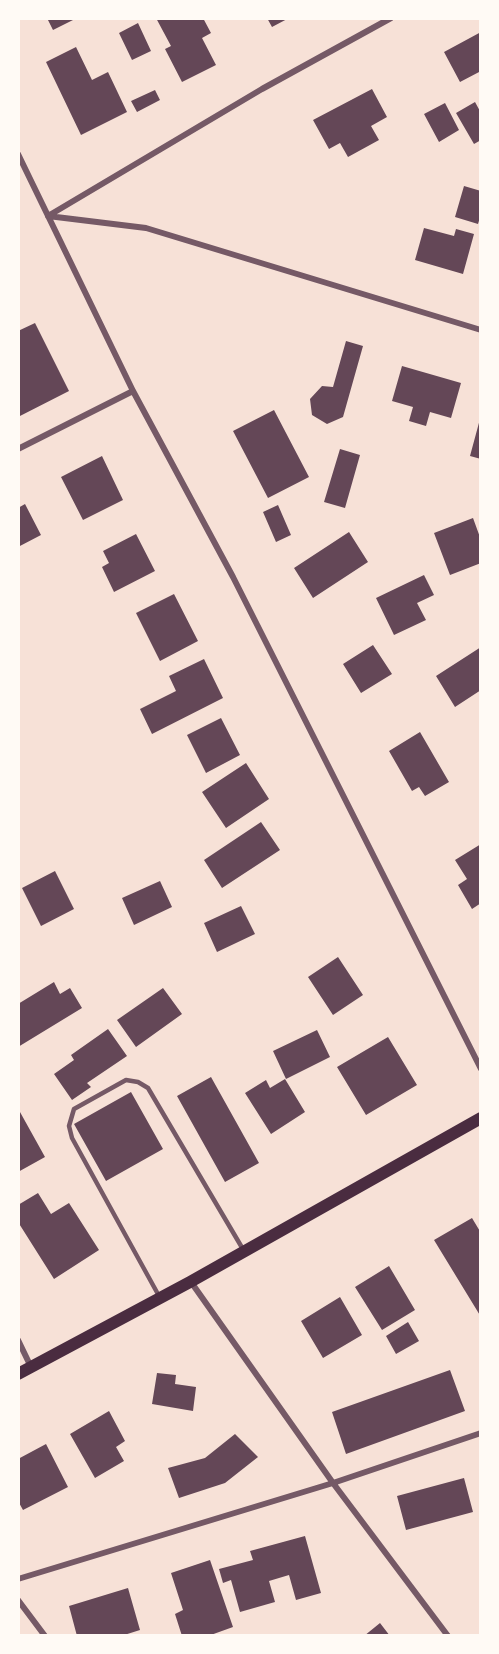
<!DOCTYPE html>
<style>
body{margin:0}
#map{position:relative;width:499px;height:1654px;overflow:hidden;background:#f7e1d7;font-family:"Libre Baskerville",serif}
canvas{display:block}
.frame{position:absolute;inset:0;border:20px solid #fffaf5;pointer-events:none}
</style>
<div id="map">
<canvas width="499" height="1654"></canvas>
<div class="frame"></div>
</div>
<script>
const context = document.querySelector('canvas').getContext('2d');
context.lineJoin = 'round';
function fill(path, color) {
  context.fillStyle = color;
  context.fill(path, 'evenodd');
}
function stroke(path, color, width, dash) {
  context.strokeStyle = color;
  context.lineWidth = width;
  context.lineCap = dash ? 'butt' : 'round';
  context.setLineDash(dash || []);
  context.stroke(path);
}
const building = new Path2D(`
 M47,18h30l-24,12z
 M156,18h47l8,15 -9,5 14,27 -34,17 -17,-33 6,-3z
 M267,18h22l-17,9z
 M138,23l13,28 -19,9 -13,-27z
 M481,32v39l-21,11 -16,-30z
 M76,47l16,33 16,-8 19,40 -46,23 -35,-73z
 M372,89l15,28 -16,9 8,14 -31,17 -8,-14 -11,6 -16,-29z
 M155,90l5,10 -23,12 -6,-11z
 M475,102l6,11v27l-7,4 -18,-31z
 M445,103l14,27 -20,12 -15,-28z
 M464,186l17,5v23l-3,10 -23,-7z
 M424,228l30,8 2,-7 18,5 -11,40 -48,-14z
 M35,323l34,68 -51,26v-86z
 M346,341l17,5 -20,71 -16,7 -15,-9 -2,-16 12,-13 11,1z
 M402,366l59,17 -10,35 -21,-6 -4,14 -17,-5 4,-14 -21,-6z
 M274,410l35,67 -41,21 -35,-67z
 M480,419h1v40l-11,-3z
 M340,449l20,6 -15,53 -21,-6z
 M102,456l21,44 -40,20 -22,-43z
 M25,504l16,31 -23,12v-39z
 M278,505l13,30 -15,7 -13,-30z
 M473,518l8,22v23l-31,12 -16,-42z
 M349,532l19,30 -55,36 -19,-30z
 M136,534l19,37 -41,21 -12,-25 7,-4 -6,-12z
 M424,575l10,20 -17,8 9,17 -32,15 -18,-37z
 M174,594l24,47 -38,20 -24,-48z
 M373,645l19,29 -31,19 -18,-29z
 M481,647v43l-26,17 -19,-31z
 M204,659l19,39 -71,36 -12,-25 36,-18 -7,-15z
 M221,718l19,37 -34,18 -19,-38z
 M420,732l29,50 -24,14 -6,-9 -7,4 -23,-40z
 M246,763l23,36 -43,29 -24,-36z
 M261,822l19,28 -58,38 -18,-28z
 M481,844v59l-9,6 -14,-24 9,-6 -12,-19z
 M55,871l19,38 -33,17 -19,-38z
 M160,881l12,26 -38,18 -12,-27z
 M241,906l14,28 -38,18 -13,-29z
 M338,957l25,38 -30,20 -25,-38z
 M54,982l6,12 10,-6 12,20 -64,39v-43z
 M163,988l19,26 -46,33 -19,-27z
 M108,1029l19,27 -40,27 4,4 -19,13 -18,-26 20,-14 -3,-5z
 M317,1030l13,27 -44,22 -13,-28z
 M388,1037l29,48 -51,30 -29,-48z
 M211,1077l48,86 -34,19 -48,-86z
 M285,1079l20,33 -34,22 -26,-41 21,-13 4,8z
 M131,1092l32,57 -57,32 -32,-57z
 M20,1112l25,45 -27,15v-59z
 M38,1193l13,21 18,-11 30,47 -45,29 -36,-57v-17z
 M472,1218l9,15v84l-47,-77z
 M389,1266l26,44 -33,20 -27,-43z
 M340,1297l22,38 -39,23 -22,-37z
 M408,1322l11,19 -23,13 -10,-18z
 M450,1370l15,41 -119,43 -14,-42z
 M157,1373l19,2 -1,9 21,3 -3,24 -41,-7z
 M109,1411l16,30 -9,6 8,14 -29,17 -25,-44z
 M235,1434l23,23 -33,26 -46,15 -11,-30 37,-10z
 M46,1444l22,43 -45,23 -5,-9v-42z
 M464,1478l9,34 -67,18 -9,-34z
 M305,1536l16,57 -25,7 -7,-25 -20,6 6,21 -35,10 -9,-32 -8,3 -4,-14 34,-9 -3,-9z
 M210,1560l23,67 -25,9h-26l-7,-22 8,-4 -12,-37z
 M128,1588l12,42 -19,6h-44l-8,-30z
 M380,1623l10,13h-26z`);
const service = new Path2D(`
 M159,1296l-87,-158 -3,-12 5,-17 52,-29 12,2 10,6 96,163`);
const minor = new Path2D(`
 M18,154l115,237 100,186 248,492
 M48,216l98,12 335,102
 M48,216l214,-127 129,-71
 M18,449l115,-58
 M191,1282l142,201 115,153
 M18,1340l13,27
 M18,1579l315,-96 148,-50
 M18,1600l27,36`);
const secondary = new Path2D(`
 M18,1374l172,-92 291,-164`);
fill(building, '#644757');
stroke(service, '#755966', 4.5);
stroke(minor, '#755966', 6);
stroke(secondary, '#4a2c40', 12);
</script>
